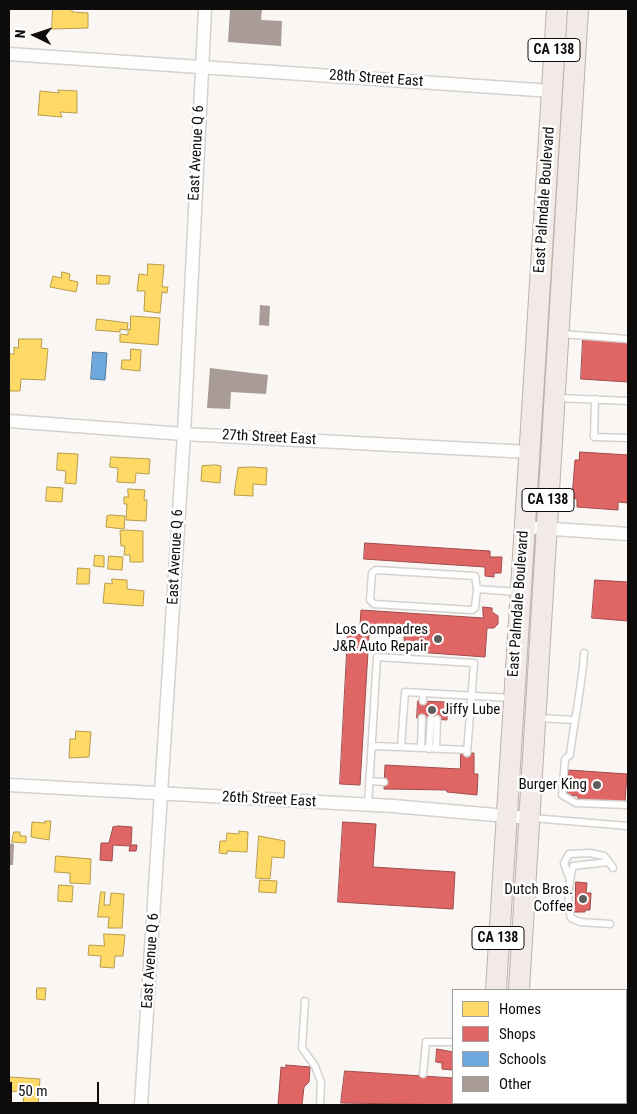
<!DOCTYPE html>
<style>
body{margin:0}
#map{position:relative;width:637px;height:1114px;overflow:hidden;background:#f9f6f4;font-family:"Roboto Condensed",sans-serif}
canvas{display:block}
.frame{position:absolute;inset:0;border:10px solid #0e0c0b;pointer-events:none}
.legend{position:absolute;left:452px;top:989px;width:175px;height:115px;box-sizing:border-box;background:#fff;border:1px solid #9f9e9d;margin:0;padding:6px 9px;list-style:none;font-size:15px;color:#0e0c0b}
.legend li{display:flex;align-items:center;gap:10px;height:25px}
.legend b{width:25px;border:1px solid #9f9e9d}
.north{position:absolute;left:10px;top:10px;width:50px;height:50px;-webkit-text-stroke:4px #fff;paint-order:stroke;rotate:274deg;font-size:14px;font-weight:700;line-height:20px;text-align:center;color:#0e0c0b}
.north::after{content:'';display:block;margin:auto;width:18px;height:22px;background:#0e0c0b;clip-path:polygon(50% 0,100% 100%,50% 72%,0 100%)}
.scale{position:absolute;left:10px;top:1082px;width:89px;height:22px;box-sizing:border-box;border:2px solid #0e0c0b;border-top:0;padding-left:6px;font-size:15px;line-height:18px;white-space:nowrap;color:#0e0c0b;-webkit-text-stroke:4px #fff;paint-order:stroke}
</style>
<div id="map">
<canvas width="637" height="1114"></canvas>
<div class="frame"></div>
<ul class="legend">
<li><b style="height:14px;background:#ffd966"></b>Homes</li>
<li><b style="height:14px;background:#e06666"></b>Shops</li>
<li><b style="height:14px;background:#6fa8dc"></b>Schools</li>
<li><b style="height:14px;background:#a99c96"></b>Other</li>
</ul>
<div class="north">N</div>
<div class="scale">50 m</div>
</div>
<script>
const context = document.querySelector('canvas').getContext('2d');
context.lineJoin = 'round';
function fill(path, color) {
  context.fillStyle = color;
  context.fill(path, 'evenodd');
}
function stroke(path, color, width, dash) {
  context.strokeStyle = color;
  context.lineWidth = width;
  context.lineCap = dash ? 'butt' : 'round';
  context.setLineDash(dash || []);
  context.stroke(path);
}
function label(font, color, halo, rows, align = 'center') {
  context.font = font + ' "Roboto Condensed",sans-serif';
  context.lineWidth = 5;
  context.setLineDash([]);
  context.textBaseline = 'middle';
  context.strokeStyle = halo;
  context.fillStyle = color;
  for (const [text, x, y, turn = 0] of rows) {
    context.save();
    context.translate(x, y);
    context.rotate((+turn || 0) * Math.PI / 180);
    context.textAlign = isNaN(turn) ? turn : align;
    if (halo) context.strokeText(text, 0, 0);
    context.fillText(text, 0, 0);
    context.restore();
  }
}
const homes = new Path2D(`
 M53,9h19v3l16,1v15l-36,1z
 M58,90l19,1v22l-17,-1 2,5 -24,-2 2,-24 19,2z
 M148,264l16,1 -2,22h6l-1,6 -5,-1 -2,21 -16,-2 1,-20h-8l2,-17 8,1z
 M62,272l8,2 -1,6 9,2 -2,10 -26,-5 3,-11 8,2z
 M97,275l13,1 -1,8h-12z
 M131,316l29,2 -2,27 -38,-3v-8l8,1v-6l2,1z
 M97,319l31,4 -1,7 -7,-1v3l-24,-2z
 M19,339h23l-1,9 7,1 -3,31 -24,-1 -1,12h-11v-37h5v-7l4,1z
 M131,349l10,1 -1,21 -19,-2 1,-9h8z
 M58,453l20,1 -2,30 -11,-1 1,-12 -9,-1z
 M111,457l39,2 -1,15 -13,-1 -1,10 -18,-1 1,-14 -8,-1z
 M216,465l5,1 -1,17 -19,-2 1,-15z
 M251,467l16,1 -1,17 -13,-1v12l-19,-1 4,-27z
 M47,487l16,1 -1,14 -16,-1z
 M128,489l17,1 -1,10h3l-1,21 -20,-1 1,-16h-3v-7h4z
 M111,515l14,1 -1,13 -18,-2 1,-11z
 M126,530l17,1v31h-13v-7h-6l1,-9h-4l-1,-15z
 M95,555l9,1v11l-10,-1z
 M109,556l14,1 -1,13 -14,-1z
 M78,568l12,1 -1,15h-12z
 M112,579l15,1v9l17,2 -1,15 -40,-3 2,-20 7,1z
 M76,731l15,1 -2,25 -20,1 1,-19h5z
 M45,821h6l-2,19 -18,-3 1,-15 13,1z
 M239,831l9,1 -1,20 -20,-1v3l-8,-1 1,-12h6l1,-8 12,1z
 M14,832h6v4h6v7l-14,-1z
 M259,836l26,5 -1,17 -12,-1 -2,22 -14,-1z
 M56,856l35,3 -1,25 -20,-1v-10l-15,-1z
 M260,880l17,1 -1,12 -17,-1z
 M59,885l14,1 -1,16 -14,-1z
 M101,892h4l-1,13h6l1,-12 13,1 -2,34h-14l1,-11h-11z
 M104,934l21,1 -2,21h-8l-1,12 -14,-1 1,-11 -13,-1 1,-10 15,1z
 M37,988h9l-1,12 -8,-1z
 M10,1077l30,2 -2,26h-15l1,-13 -14,-1z`);
const shops = new Path2D(`
 M583,339l45,3v40l-47,-3z
 M580,452l48,3v48l-10,-1v8l-41,-3v-8l-5,-1 3,-38h4z
 M365,543l125,8v6h12l-1,16h-7v4l-9,-1v-9l-121,-8z
 M595,580l33,2v39l-36,-3z
 M483,607l9,1v4l6,4v8l-4,4h-7l-2,29 -82,-6 2,-22 -45,-3 1,-16 122,8z
 M348,634l21,1 -9,150 -20,-1z
 M418,701l29,1v18l-30,-2z
 M461,753h13v21h4l-1,21 -30,-3v-2l-63,-1 1,-24 75,4z
 M569,770l58,4 -2,28 -47,-3v-3l-10,-1z
 M343,822l33,2 -3,43 82,5 -2,37 -115,-7z
 M119,826l13,1 -1,18h6l-1,6h-7l1,-5 -17,-1 -1,16 -12,-1 1,-17h8l4,-16z
 M576,882l11,1 -1,10h5l-1,17h-5v2h-14v-8h4z
 M437,1049l16,3v18l-11,-1v-6l-6,-1z
 M286,1065l24,2 -1,15 -5,5 -2,18h-24l3,-38 5,1z
 M345,1071l108,7v25h13v2l-125,-2z`);
const schools = new Path2D(`
 M93,352l14,1 -2,27 -14,-1z`);
const building = new Path2D(`
 M262,9l-1,11 21,1 -1,25 -53,-4 2,-32z
 M260,305l10,1 -1,20 -10,-1z
 M210,368l58,7 -2,19 -35,-2 -1,17 -23,-1z
 M9,843l5,1 -1,21h-4z`);
const service = new Path2D(`
 M562,334l66,5
 M557,398l71,3
 M595,399l-1,38 34,1
 M477,589l-2,19 -3,2 -98,-6 -4,-4 2,-27 4,-3 99,6 2,13 41,3
 M584,653c-2,34 -10,68 -14,102l-5,4 -3,36 14,8 52,2
 M423,701v-8
 M538,718l36,2
 M372,746l29,1
 M421,748l1,-30
 M429,749l2,-30
 M436,749l1,-30
 M467,750l-66,-3 4,-55 107,6
 M369,781l15,1
 M368,805l9,-148 97,6 -7,90
 M532,818l96,8
 M570,880l-6,-17 5,-9 21,-1 14,3 5,6
 M610,924l-30,-2 -9,-4c-5,-16 -2,-35 2,-52l36,-4 4,6
 M305,1001l-3,47 13,18 6,16 -1,23
 M423,1074l3,-32h27`);
const minor = new Path2D(`
 M9,54l543,37
 M9,421l175,13 345,18
 M524,527l104,7
 M9,785l384,21 136,12
 M141,1105l43,-671 21,-425`);
const trunk = new Path2D(`
 M496,990l61,-981
 M519,990l59,-981
 M490,1105v-2
 M512,1105v-2`);
const markers = [
 [438,639,5,"#605e5d"],
 [432,710,5,"#605e5d"],
 [597,785,5,"#605e5d"],
 [583,899,5,"#605e5d"]
];
const shields = [
 [554,50,52],
 [548,500,52],
 [498,938,52]
];
const shieldNames = [
 ["CA 138",554,50],
 ["CA 138",548,500],
 ["CA 138",498,938]
];
const streetNames = [
 ["28th Street East",376,79,4],
 ["East Avenue Q 6",197,153,-87],
 ["East Palmdale Boulevard",545,200,-86],
 ["27th Street East",269,438,3],
 ["East Avenue Q 6",176,557,-87],
 ["East Palmdale Boulevard",519,604,-86],
 ["26th Street East",269,800,3],
 ["East Avenue Q 6",151,961,-86]
];
const poiNames = [
 ["Los Compadres",428,630],
 ["J&R Auto Repair",428,647],
 ["Jiffy Lube",442,710,"left"],
 ["Burger King",587,785],
 ["Dutch Bros.",573,890],
 ["Coffee",573,907]
];
fill(homes, '#ffd966');
stroke(homes, '#b79c4b', 1);
fill(shops, '#e06666');
stroke(shops, '#a14b4b', 1);
fill(schools, '#6fa8dc');
stroke(schools, '#52799d', 1);
fill(building, '#a99c96');
stroke(service, '#d4d2d0', 9);
stroke(minor, '#d4d2d0', 15);
stroke(trunk, '#beb2ad', 22);
stroke(service, '#fefefd', 6);
stroke(minor, '#fefefd', 12);
stroke(trunk, '#f2eae6', 20);
for (const [x, y, r, color] of markers) {
  const dot = new Path2D();
  dot.arc(x, y, r, 0, 2 * Math.PI);
  context.fillStyle = color;
  context.fill(dot);
  stroke(dot, '#fff', 2);
}
for (const [x, y, w] of shields) {
  const box = new Path2D();
  box.roundRect(x - w / 2, y - 11.5, w, 23, 4);
  context.fillStyle = '#fff';
  context.fill(box);
  stroke(box, '#0e0c0b', 1);
}
label('bold 14px', '#0e0c0b', null, shieldNames);
label('15px', '#0e0c0b', '#fff', streetNames);
label('15px', '#0e0c0b', '#fff', poiNames, 'right');
</script>
